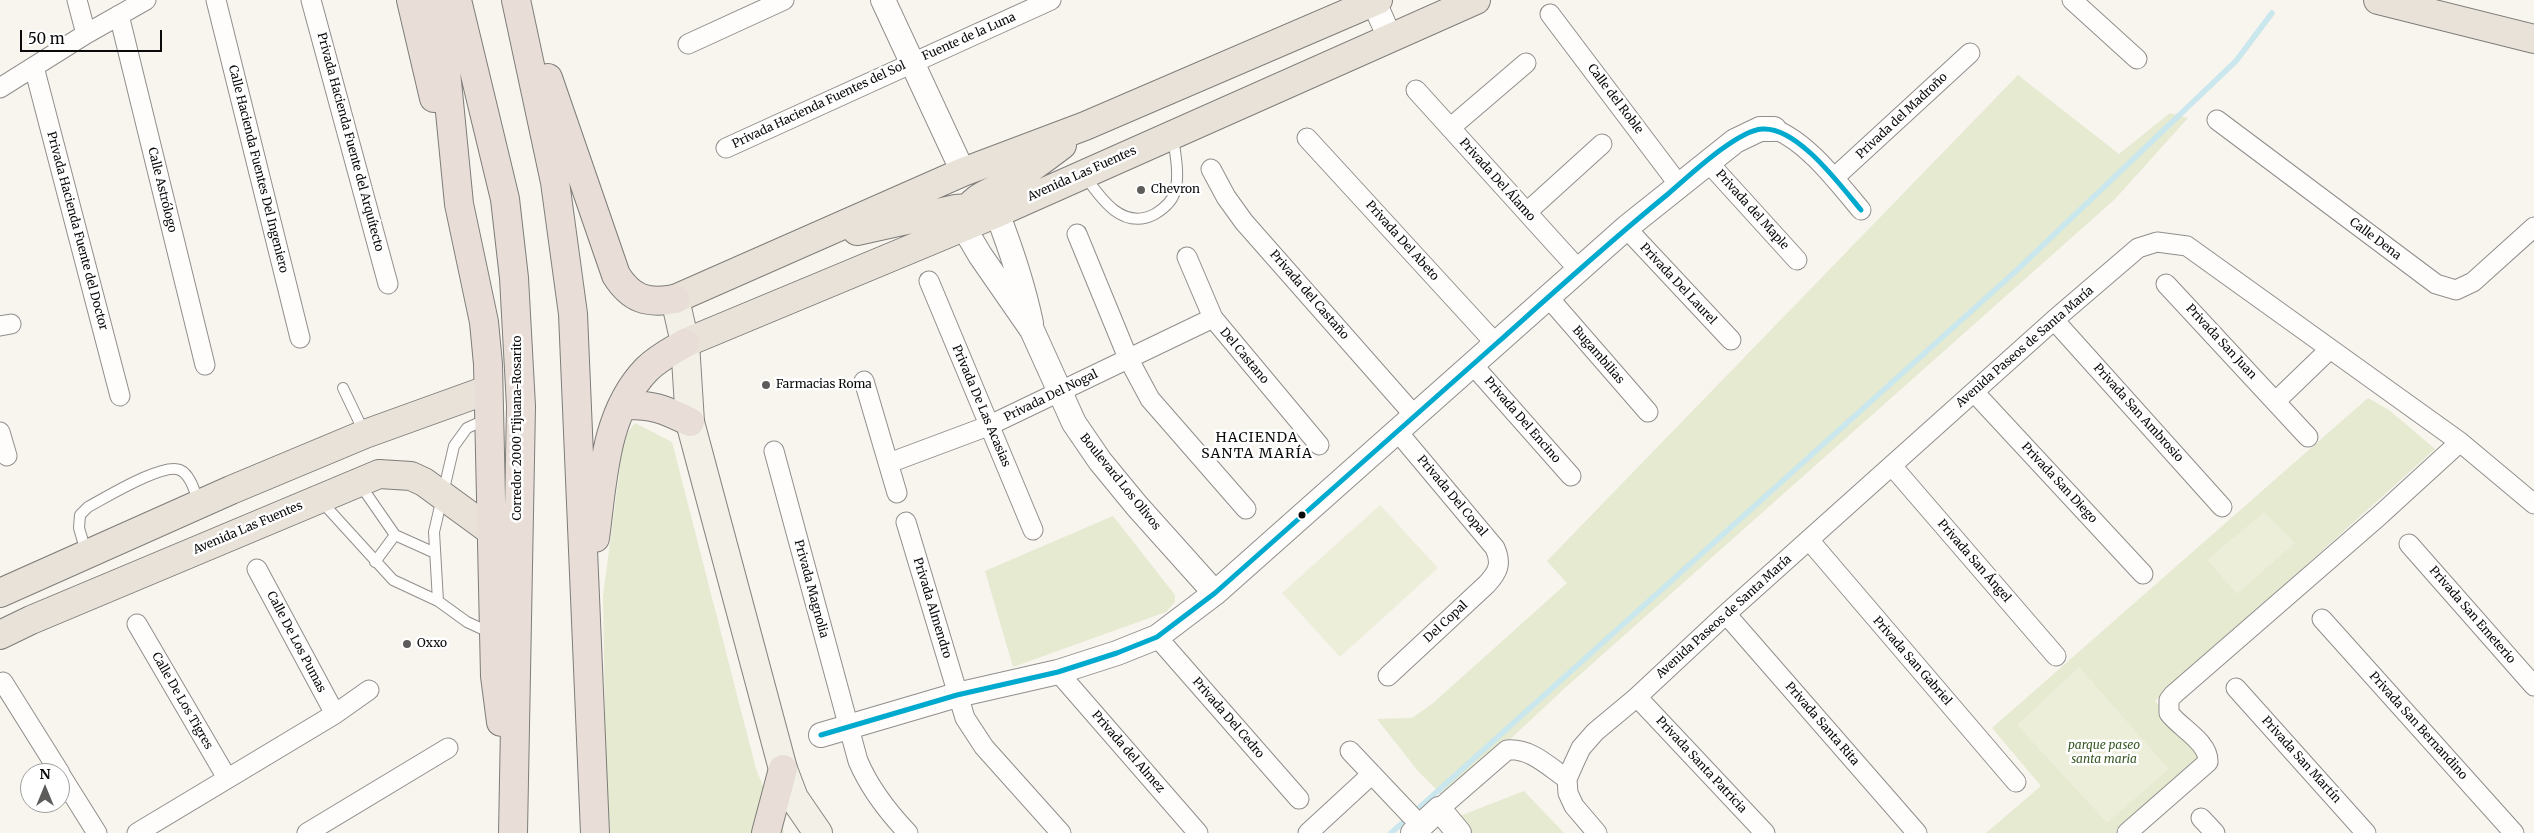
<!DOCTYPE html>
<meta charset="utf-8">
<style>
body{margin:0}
#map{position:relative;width:2534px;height:833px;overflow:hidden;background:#f8f4ee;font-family:Merriweather,serif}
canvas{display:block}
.north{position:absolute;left:20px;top:763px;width:50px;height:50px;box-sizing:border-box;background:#fff;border:1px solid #9d9d9d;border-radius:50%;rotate:0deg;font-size:14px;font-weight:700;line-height:20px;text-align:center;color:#0a0a0a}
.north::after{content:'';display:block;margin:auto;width:18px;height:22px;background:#5d5c5a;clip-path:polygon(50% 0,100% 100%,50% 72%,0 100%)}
.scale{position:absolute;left:20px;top:30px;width:142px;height:22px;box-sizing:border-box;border:2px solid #0a0a0a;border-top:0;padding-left:6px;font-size:15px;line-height:18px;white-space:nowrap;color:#0a0a0a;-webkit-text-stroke:4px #fff;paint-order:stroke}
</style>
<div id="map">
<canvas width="2534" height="833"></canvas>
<div class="north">N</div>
<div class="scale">50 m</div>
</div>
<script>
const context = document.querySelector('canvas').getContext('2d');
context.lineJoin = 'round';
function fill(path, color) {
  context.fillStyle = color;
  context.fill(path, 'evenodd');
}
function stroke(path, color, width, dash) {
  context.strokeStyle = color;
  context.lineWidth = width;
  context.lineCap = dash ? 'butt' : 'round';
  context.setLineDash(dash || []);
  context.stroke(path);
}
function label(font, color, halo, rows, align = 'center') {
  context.font = font + ' Merriweather,serif';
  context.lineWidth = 5;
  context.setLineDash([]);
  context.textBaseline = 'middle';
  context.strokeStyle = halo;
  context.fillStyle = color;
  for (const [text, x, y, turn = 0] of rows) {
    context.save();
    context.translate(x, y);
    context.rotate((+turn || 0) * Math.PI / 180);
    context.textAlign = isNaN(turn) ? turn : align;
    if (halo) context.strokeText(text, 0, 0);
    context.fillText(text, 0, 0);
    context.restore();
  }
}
const green = new Path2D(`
 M2018,75l101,79 51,-41 18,5 -73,81 -549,488 -120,112 -28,-28 -41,-52 35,-1 20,-14 135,-121 -20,-22z
 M2368,398l21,12 46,39 -280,252 51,59 -85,73h-135l55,-47 -49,-58z
 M635,423l37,19 84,327 19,47 10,17h-178l-4,-237 21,-159z
 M1113,516l62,79v7l-9,10 -153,55 -28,-96z
 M1524,791l40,42h-104l-8,-14z`);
const pitch = new Path2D(`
 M1380,505l58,63 -98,89 -58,-64z
 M2264,512l31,31 -58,51 -30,-34z
 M2079,667l90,102 -62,54 -90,-98z`);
const stream = new Path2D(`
 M1391,833l626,-563 219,-209 36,-48`);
const service = new Path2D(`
 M1085,176c16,23 38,55 70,38 8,-5 18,-13 20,-23 5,-16 0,-38 -2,-54
 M343,388l21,44
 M487,419l-20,9 -13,18 -20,86 4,69 29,21 26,12
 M359,483l36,52 40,18
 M321,501l72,79 45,21
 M86,552l-7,-24 1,-13 8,-8c17,-9 75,-45 92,-37 11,5 15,23 19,33
 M375,562l20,-27`);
const minor = new Path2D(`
 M77,0l9,34
 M216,0l84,338
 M311,0l77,284
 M2072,0l65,59
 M1550,14l129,171
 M119,15l86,350
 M688,44l96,-44
 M34,67l86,329
 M0,88l86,-54 60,-34
 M1416,90l163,180
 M2217,120l219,164 20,6 17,-8 61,-55
 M1450,128l76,-65
 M1774,129c34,13 64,54 87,81
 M1307,138l189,206
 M726,148l325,-148
 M1707,161l90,99
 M1211,169l15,28 18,25 170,193
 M1834,178l136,-125
 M1527,212l75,-68
 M1626,228l105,112
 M1077,234l51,124 22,41 96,110
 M1187,257l26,61 106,127
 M929,281l104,249
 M2166,284l142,153
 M1548,297l100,115
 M2054,320l168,187
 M0,326l11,-2
 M1472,364l99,112
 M864,381l33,112
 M1974,392l169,182
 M2276,401l54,-52
 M0,432l7,24
 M774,451l84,310c12,28 29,50 50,72
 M889,463l99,-37 225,-108
 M1892,466l164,190
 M906,522l59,196 19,29 77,86
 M1809,540l207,242
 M2409,544l125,142
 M257,569l78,145
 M1726,614l191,219
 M2322,619l192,214
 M137,624l90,154
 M1157,637l142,162
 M1058,672l140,161
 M1388,676l99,-92c11,-12 15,-20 8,-36l-98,-117
 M3,682l57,91
 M2236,688l130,145
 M1637,697l128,136
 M1350,751l71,75
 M60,774l37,59
 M1439,809l68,-59c24,-2 41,16 60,29
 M2201,818l14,15
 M137,833l198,-119 34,-24
 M307,833l141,-85
 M1308,833l64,-59
 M1597,833l-23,-27 -6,-13 -1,-14 7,-16 7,-15 14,-16 42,-35 89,-83 328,-294 84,-72 19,-6 30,4 273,196 74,62
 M2127,833l81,-71c1,-20 -28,-34 -39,-49v-13l4,-5 206,-179 81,-74`);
const tertiary = new Path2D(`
 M883,0l80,172
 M1373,0l17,38
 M997,213c14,36 26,72 34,110
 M963,226l17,29 52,75 42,93 26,38 37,45 78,87
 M821,735l136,-40 101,-23 59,-19 40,-16 58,-44 411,-365 109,-87 25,-12h14
 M1413,833l26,-24 20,24`);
const secondary = new Path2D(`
 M675,299l10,44 5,79 93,347 11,29 24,35`);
const primary = new Path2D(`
 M2378,0l156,39
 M965,215c8,-19 26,-22 43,-32 18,-11 37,-25 54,-38
 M857,231l99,-22 12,-1 20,2
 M675,299l288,-127 122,-46 293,-126
 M685,343l312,-130 479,-213
 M0,593l231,-103 134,-56 122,-44
 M0,635l31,-15 348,-146 32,2 13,6 67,49`);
const trunk = new Path2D(`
 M411,0l23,98
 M439,0l20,204 25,118 4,42 7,312 6,46
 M457,0l48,199 9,79 7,128 -8,427
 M516,0l39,182 18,132 22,519
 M548,78l68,197c15,24 31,29 59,24
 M623,405c28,-1 41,4 67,17
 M595,538c8,-58 9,-125 52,-169 11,-11 25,-18 38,-26
 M766,833l17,-64`);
const bus1 = new Path2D(`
 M821,735l136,-40 101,-23 59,-19 40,-16 58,-44c94,-84 188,-167 282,-250 56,-50 112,-101 171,-149 20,-17 68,-63 94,-65 35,-3 78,56 99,81`);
const markers = [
 [1141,190,5,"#5d5c5a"],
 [766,385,5,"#5d5c5a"],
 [1302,515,4.5,"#0a0a0a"],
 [407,644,5,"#5d5c5a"]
];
const streetNames = [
 ["Fuente de la Luna",969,37,-24],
 ["Calle del Roble",1615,99,53],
 ["Privada Hacienda Fuentes del Sol",819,105,-25],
 ["Privada del Madroño",1902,116,-43],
 ["Privada Hacienda Fuente del Arquítecto",350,142,75],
 ["Calle Hacienda Fuentes Del Ingeniero",258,169,76],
 ["Avenida Las Fuentes",1082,174,-24],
 ["Privada Del Álamo",1497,180,48],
 ["Calle Astrólogo",162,190,76],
 ["Privada del Maple",1752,210,48],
 ["Privada Hacienda Fuente del Doctor",77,231,75],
 ["Calle Dena",2375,239,37],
 ["Privada Del Abeto",1402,241,48],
 ["Privada Del Laurel",1678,284,47],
 ["Privada del Castaño",1309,295,49],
 ["Privada San Juan",2221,342,47],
 ["Avenida Paseos de Santa María",2025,347,-41],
 ["Bugambilias",1598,355,49],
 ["Del Castano",1244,356,50],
 ["Privada Del Nogal",1051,396,-26],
 ["Privada De Las Acasias",981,406,67],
 ["Privada San Ambrosio",2138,413,48],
 ["Privada Del Encino",1522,420,49],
 ["Corredor 2000 Tijuana-Rosarito",518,428,-90],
 ["Boulevard Los Olivos",1120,482,51],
 ["Privada San Diego",2059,483,47],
 ["Privada Del Copal",1452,496,50],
 ["Avenida Las Fuentes",248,528,-23],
 ["Privada San Ángel",1974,561,49],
 ["Privada Magnolia",811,589,75],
 ["Privada Almendro",932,608,73],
 ["Privada San Emeterio",2472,615,49],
 ["Avenida Paseos de Santa María",1724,617,-42],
 ["Del Copal",1446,622,-43],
 ["Calle De Los Pumas",296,642,62],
 ["Privada San Gabriel",1912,661,49],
 ["Calle De Los Tigres",182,701,60],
 ["Privada Del Cedro",1228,718,49],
 ["Privada Santa Rita",1822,724,49],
 ["Privada San Bernandino",2418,726,48],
 ["Privada del Almez",1128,752,49],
 ["Privada San Martín",2301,760,48],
 ["Privada Santa Patricia",1701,765,47]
];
const poiNames = [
 ["Chevron",1151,190],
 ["Farmacias Roma",776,385],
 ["Oxxo",417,644]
];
const parkNames = [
 ["parque paseo",2104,746],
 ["santa maria",2104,760]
];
const neighbourhoodNames = [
 ["HACIENDA",1257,438],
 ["SANTA MARÍA",1257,454]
];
fill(green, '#e5ead1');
fill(pitch, '#edeeda');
stroke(stream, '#c9e7ed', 5.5);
stroke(service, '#918f8d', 12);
stroke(minor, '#918f8d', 21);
stroke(tertiary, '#918f8d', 26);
stroke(secondary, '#888683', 30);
stroke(primary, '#7e7d7a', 30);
stroke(trunk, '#7e7d7a', 30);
stroke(service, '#fefdfc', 10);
stroke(minor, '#fefdfc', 19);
stroke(tertiary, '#fefdfc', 24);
stroke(secondary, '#f3f0e8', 28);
stroke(primary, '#e9e2d9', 28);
stroke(trunk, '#e8ded7', 28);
stroke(bus1, '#00a9ce', 5);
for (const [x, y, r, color] of markers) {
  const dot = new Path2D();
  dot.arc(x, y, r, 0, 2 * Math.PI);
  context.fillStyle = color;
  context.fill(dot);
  stroke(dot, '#fff', 2);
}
label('12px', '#0a0a0a', '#fff', streetNames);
label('12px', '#0a0a0a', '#fff', poiNames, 'left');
label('italic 12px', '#385824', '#fff', parkNames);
context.letterSpacing = '1px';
label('14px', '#0a0a0a', '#fff', neighbourhoodNames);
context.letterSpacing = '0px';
</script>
